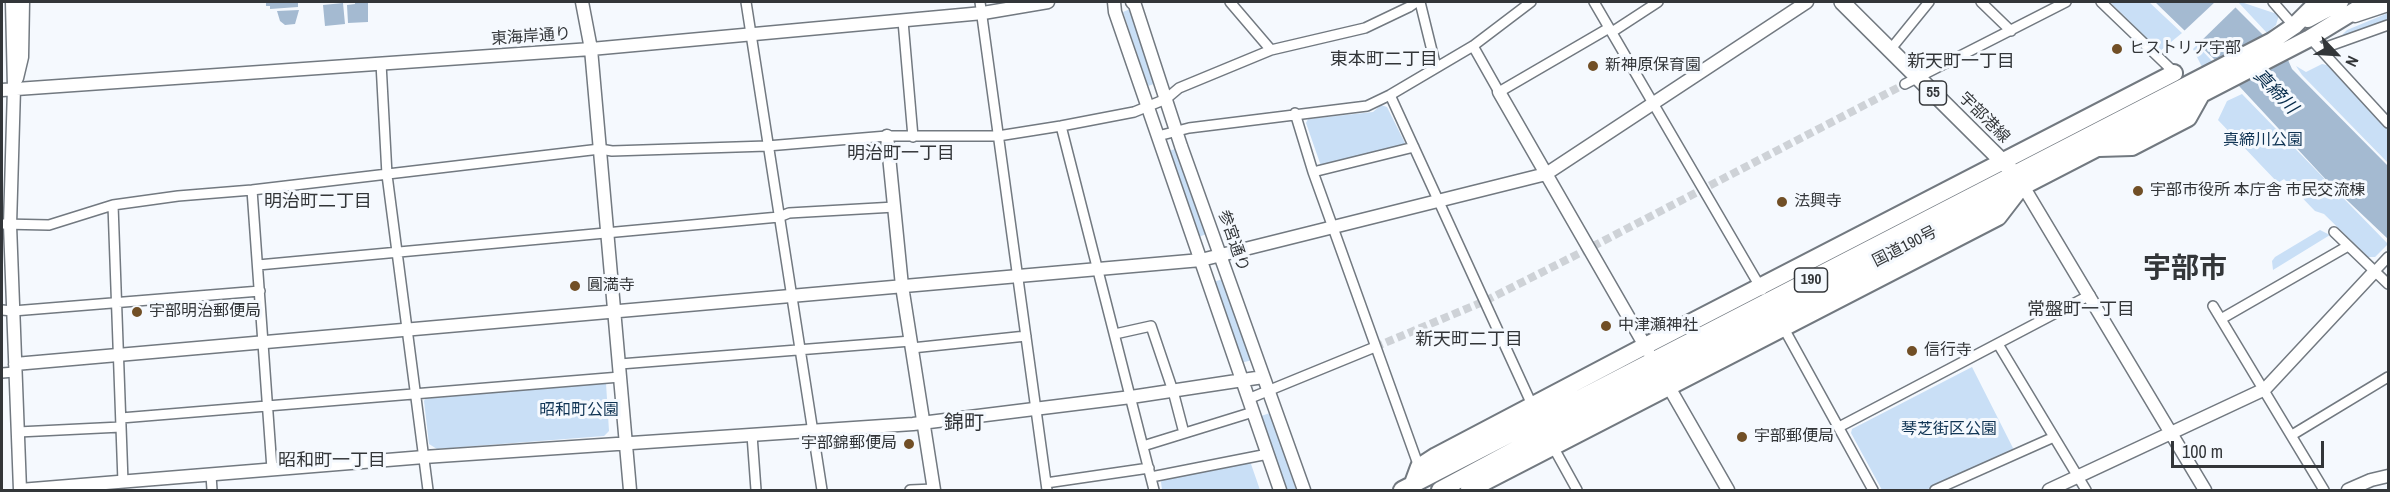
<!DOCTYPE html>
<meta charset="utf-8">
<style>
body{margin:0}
#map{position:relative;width:2390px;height:492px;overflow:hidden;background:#f5f9fe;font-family:"Archivo Narrow",sans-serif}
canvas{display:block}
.frame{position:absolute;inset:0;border:3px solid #333639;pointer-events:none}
.north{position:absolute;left:2306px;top:24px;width:60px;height:60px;-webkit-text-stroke:4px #f5f9fe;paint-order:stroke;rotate:115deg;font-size:16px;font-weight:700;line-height:24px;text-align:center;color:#333639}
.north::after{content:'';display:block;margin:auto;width:21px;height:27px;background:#333639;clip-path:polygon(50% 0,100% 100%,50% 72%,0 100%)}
.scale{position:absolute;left:2171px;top:441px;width:153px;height:27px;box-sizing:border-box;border:3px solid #333639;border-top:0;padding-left:8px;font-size:18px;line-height:21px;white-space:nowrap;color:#333639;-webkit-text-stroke:4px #f5f9fe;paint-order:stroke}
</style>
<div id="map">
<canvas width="2390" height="492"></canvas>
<div class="frame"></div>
<div class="north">N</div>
<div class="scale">100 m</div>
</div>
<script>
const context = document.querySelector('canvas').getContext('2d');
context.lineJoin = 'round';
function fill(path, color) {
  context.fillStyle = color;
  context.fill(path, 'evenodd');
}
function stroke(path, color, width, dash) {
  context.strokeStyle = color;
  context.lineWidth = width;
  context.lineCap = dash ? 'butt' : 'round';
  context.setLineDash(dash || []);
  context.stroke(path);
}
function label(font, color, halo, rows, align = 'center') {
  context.font = font + ' "Archivo Narrow","Noto Sans JP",sans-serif';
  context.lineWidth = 6;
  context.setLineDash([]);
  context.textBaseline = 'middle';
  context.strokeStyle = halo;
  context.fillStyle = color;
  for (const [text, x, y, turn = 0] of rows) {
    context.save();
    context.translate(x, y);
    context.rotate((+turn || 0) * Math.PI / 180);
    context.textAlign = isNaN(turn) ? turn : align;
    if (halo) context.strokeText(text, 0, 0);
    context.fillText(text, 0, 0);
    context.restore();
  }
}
const green = new Path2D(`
 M2110,2h39l33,31 -22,18z
 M2241,2l33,11 2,-2 3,4 -3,10 -9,8 -28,-30z
 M1130,9l24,75 -6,2 -25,-74z
 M2388,13v7l-49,18 8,-8z
 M2197,45l15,16 -10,6 -9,-18z
 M2322,64l5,1 61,65v33l-86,-88 -6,-9 10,6z
 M2242,94l146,150 -13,13h-7l-44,-43 -9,-3 -31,-32 -6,4 -60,-63 9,-19z
 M1381,105l6,2 18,36 -3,5 -81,18 -15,-43 2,-4 65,-7z
 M1178,148l29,86 -9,3 -29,-86z
 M2320,230l10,5 -57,35 -1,-9 3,-4z
 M1223,279l29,81 -11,3 -28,-81z
 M1972,367l42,83 -88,40h-44l-31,-57 1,-4z
 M606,383l3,48 -5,5 -167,13 -8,-5 -5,-43 2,-4z
 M1270,413l26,77h-10l-25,-74z
 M1248,462l3,2 9,26h-98l-1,-8 3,-6z`);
const water = new Path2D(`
 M266,2h32v5l-28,2v-3h-4z
 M355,2h13v20l-20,1 -1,-18 8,-1z
 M2155,2h75l58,58 4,9 96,97v73l-58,-55 -116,-125z
 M343,3l2,21 -20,2 -2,-21z
 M299,10l-4,14 -10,1 -5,-4 -3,-10z`);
const pier = new Path2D(`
 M2215,2h19l4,3 -41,40 -13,-14z`);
const pedestrianTunnel = new Path2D(`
 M1375,347l110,-46 97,-49 323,-168`);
const minor = new Path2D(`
 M746,2l76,488
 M980,2l67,488
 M1230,2l41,48
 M1420,2l16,65
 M1594,2l168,288
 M1981,2l30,29
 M2101,2l76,73
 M2273,2l21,24
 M903,21l10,116
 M1612,32l46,-30
 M2310,38l78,85
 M1473,46l26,46 110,-64
 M2321,49l67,-24
 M1890,50l39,-48
 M381,63l6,112 41,315
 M1905,84l161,-82
 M1390,95l143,312
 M1295,113l18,59 106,295
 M1061,126l93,364
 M1158,136l31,-8 178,-22 23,-11 83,-49 58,-44
 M1313,172l101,-25
 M252,190l20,279
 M113,205l10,277
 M2,224l47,1 64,-20 65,-9 74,-6 348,-41 12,2 155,-5 120,-10h111l63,-10 73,-14 32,-13 13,-11 92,-38 94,-22 44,-21 7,-5
 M2334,232l54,52
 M258,265l521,-48 10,-4 106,-6
 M2374,272l14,-15
 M2213,306l111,184
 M2,310l11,1 247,-20
 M2221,319l127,-73
 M1782,325l91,165
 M1115,334l36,-8 22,65 11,42
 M1998,344l88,146
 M912,348l114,-12
 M620,364l291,-23
 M2,373l13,-1
 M1248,399l127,-52
 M121,418l499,-41
 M1839,427l251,-132
 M18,432l103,-5
 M752,435l4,55
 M2292,435l96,-58
 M1551,443l26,47
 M1143,446l110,-34
 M211,475l1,15
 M1151,477l117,-23
 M1046,483l103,-15
 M910,490l24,-1
 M1935,490l119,-53`);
const tertiary = new Path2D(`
 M12,2l2,86 -4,137 10,265
 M582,2l9,47 39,441
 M1114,2l1,10 165,478
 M1132,2l3,3 46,141 123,344
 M2355,16l33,-11
 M17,78l5,-21 1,-55
 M2,90l589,-41 392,-36 65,-11
 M1499,92l149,259
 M887,136l15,150 32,204
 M2023,186l182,304
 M15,364l1186,-104 345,-86 261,-172
 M1666,382l62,108
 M20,490l404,-33 489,-33 218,-27 132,-20
 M2049,490l216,-101 109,-117
 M2348,490l23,-10 17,-4`);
const primary = new Path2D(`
 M1842,2l168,167`);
const trunk = new Path2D(`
 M2308,19l32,-17
 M2099,148l33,-1 56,-29 14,-25
 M1412,486l7,-19 17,-11 209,-110 529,-273
 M1402,490l870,-449 22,-15 24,-24
 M1440,490l106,-57 764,-395 59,-36
 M1469,490l529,-273 20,-26`);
const markers = [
 [2117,49,6,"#714f26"],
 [1593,66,6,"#714f26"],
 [2138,191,6,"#714f26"],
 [1782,202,6,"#714f26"],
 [575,286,6,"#714f26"],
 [137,312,6,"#714f26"],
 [1606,326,6,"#714f26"],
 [1912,351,6,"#714f26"],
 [1742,437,6,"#714f26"],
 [909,444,6,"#714f26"]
];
const shields = [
 [1933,93,27],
 [1811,280,33]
];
const shieldNames = [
 ["55",1933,93],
 ["190",1811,280]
];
const streetNames = [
 ["東海岸通り",531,37,-4],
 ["宇部港線",1984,118,45],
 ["参宮通り",1233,241,71],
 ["国道190号",1905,247,-27]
];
const poiNames = [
 ["ヒストリア宇部",2129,49],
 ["新神原保育園",1605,66],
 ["宇部市役所 本庁舎 市民交流棟",2150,191],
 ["法興寺",1794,202],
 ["圓満寺",587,286],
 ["宇部明治郵便局",149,312],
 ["中津瀬神社",1618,326],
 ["信行寺",1924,351],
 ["宇部郵便局",1754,437],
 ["宇部錦郵便局",897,444,"right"]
];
const parkNames = [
 ["真締川公園",2263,141],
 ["昭和町公園",579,411],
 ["琴芝街区公園",1949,430]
];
const neighbourhoodNames = [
 ["東本町二丁目",1384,60],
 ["新天町一丁目",1961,62],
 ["明治町一丁目",901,154],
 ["明治町二丁目",318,202],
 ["常盤町一丁目",2081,310],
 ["新天町二丁目",1469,340],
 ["昭和町一丁目",332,461]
];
const waterNames = [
 ["真締川",2275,92,46]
];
const quarterNames = [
 ["錦町",964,424]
];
const townNames = [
 ["宇部市",2185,269]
];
fill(green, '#c9dff6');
fill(water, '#a4bad1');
fill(pier, '#f5f9fe');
stroke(pedestrianTunnel, '#ced2d7', 8, [8, 4]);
stroke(minor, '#727980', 12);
stroke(tertiary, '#727980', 15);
stroke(primary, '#727980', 18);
stroke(trunk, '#727980', 20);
stroke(minor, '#fff', 9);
stroke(tertiary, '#fff', 12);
stroke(primary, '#fff', 15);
stroke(trunk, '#fff', 16);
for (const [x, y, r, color] of markers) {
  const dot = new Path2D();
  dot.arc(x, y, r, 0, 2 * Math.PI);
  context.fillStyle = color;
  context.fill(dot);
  stroke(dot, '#f5f9fe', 2);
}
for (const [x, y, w] of shields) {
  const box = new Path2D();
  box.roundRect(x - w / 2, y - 12, w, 24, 4.5);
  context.fillStyle = '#f5f9fe';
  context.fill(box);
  stroke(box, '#333639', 1.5);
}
label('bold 15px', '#333639', null, shieldNames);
label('16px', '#333639', '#f5f9fe', streetNames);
label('16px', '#333639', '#f5f9fe', poiNames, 'left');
label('16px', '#103454', '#f5f9fe', parkNames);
label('18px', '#333639', '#f5f9fe', neighbourhoodNames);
label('italic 18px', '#062b4a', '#f5f9fe', waterNames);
label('20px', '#333639', '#f5f9fe', quarterNames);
label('bold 28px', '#333639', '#f5f9fe', townNames);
</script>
